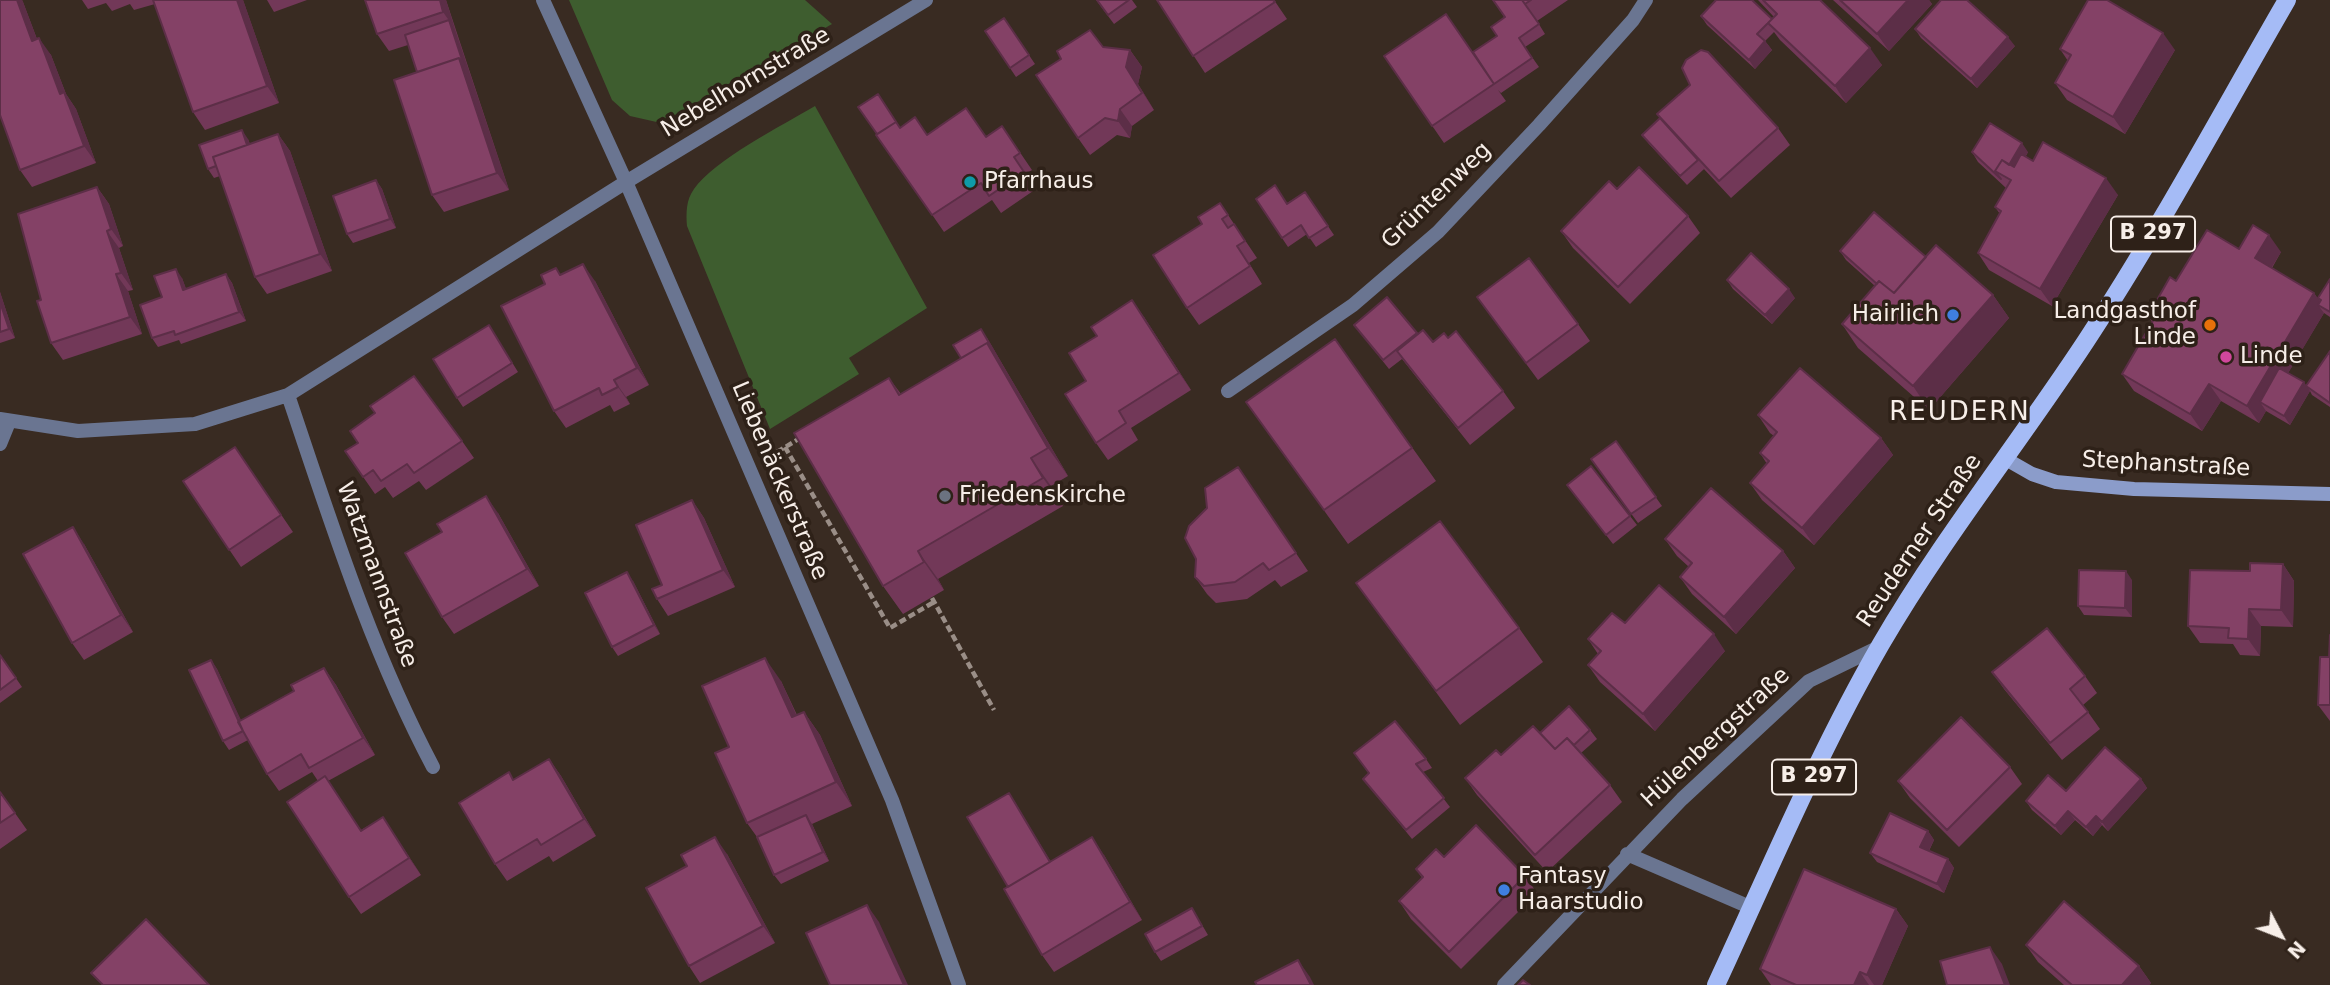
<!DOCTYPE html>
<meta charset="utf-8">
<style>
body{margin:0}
#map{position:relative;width:2330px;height:985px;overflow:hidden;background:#392b22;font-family:"DejaVu Sans",sans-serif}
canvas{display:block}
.north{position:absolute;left:2246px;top:901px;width:70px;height:70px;-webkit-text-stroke:5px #2e2118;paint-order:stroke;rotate:132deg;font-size:19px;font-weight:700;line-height:28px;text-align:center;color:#f7eee8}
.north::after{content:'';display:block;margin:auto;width:24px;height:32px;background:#f7eee8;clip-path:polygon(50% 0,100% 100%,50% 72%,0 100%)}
</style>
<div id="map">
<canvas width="2330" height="985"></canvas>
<div class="north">N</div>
</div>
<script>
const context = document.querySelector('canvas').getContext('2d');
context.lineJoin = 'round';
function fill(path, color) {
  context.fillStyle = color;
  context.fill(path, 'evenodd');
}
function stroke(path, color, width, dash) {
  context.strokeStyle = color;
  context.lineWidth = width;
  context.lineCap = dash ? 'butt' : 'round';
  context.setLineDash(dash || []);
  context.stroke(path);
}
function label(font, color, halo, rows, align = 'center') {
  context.font = font + ' "DejaVu Sans",sans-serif';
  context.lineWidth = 7;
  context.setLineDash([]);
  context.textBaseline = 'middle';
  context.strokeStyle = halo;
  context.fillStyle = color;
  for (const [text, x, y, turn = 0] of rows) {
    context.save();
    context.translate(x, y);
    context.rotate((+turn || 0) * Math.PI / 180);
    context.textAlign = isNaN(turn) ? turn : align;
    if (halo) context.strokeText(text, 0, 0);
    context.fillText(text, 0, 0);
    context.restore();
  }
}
const green = new Path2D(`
 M569,0h236l27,24 -171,99 -31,-7 -18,-16z
 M815,106l112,202 -78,50 10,16 -89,55 -83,-203c-1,-13 -1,-26 7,-37 20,-29 89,-64 121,-83z`);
const path = new Path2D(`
 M785,447l105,181 44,-26
 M777,452l25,-15
 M932,598l62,112`);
const street = new Path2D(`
 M543,0l83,182 266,618 67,185
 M1228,391l125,-86 85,-73 101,-107 94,-105 13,-20
 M288,395c43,127 82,253 145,372
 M0,419l78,12 117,-7 93,-29 338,-213 300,-182
 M0,444l9,-22
 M1627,854l125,54
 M1504,985l178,-186 127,-118 70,-34`);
const secondary = new Path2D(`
 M2004,458l28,16 24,8 78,7 196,5`);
const primary = new Path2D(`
 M1716,985c53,-114 102,-232 165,-341 61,-105 138,-201 205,-303 73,-111 135,-227 201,-341`);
const wall = new Path2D(`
 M0,0h22l1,2 14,37 14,16 15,39 10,15 20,54 -64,24 -12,-17z
 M82,0h161l36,103 -74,27 -12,-18 -38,-108 -21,6 -4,-6 -18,7 -6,-8 -18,6z
 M267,0h40l-33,12z
 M365,0h81l63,190 -65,22 -12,-17 -15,-123 -9,-27 -19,6 -12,-17z
 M1096,0h36l5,7 -23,17z
 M1157,0h117l13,19 -82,54z
 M1493,0h75l-31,21 8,13 -20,13 14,20 -38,26 -3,-3 8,11 -62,42 -60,-87 104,19 16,-58z
 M1758,0h62l62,65 -36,38 -66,-63 -6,-8 -9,9 7,9 -17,19 -48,-44 -6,-9 71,3 2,-2z
 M1833,0h96l3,4 -43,47z
 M1004,18l31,46 -19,13 -31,-46z
 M1915,29l100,17 -38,42 -56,-50z
 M1103,47l27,3 12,17 -4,17 16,26 -22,16 -2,12 -13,-3 -27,20 -12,-17z
 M2060,49l115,1 -50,84 -58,-34 -12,-17 13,-22z
 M1690,85l88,43 12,17 -59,53 -28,-30 1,1 -17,16 -38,-41 -7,-9 21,-13 -6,-8z
 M858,107l42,20 28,7 58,2 16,-10 30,44 -6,4 10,15 -35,24 -9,-13 -48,32z
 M278,134l12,17 42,120 -65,23 -12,-17 -35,-101 -6,2 -6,-9 40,-30 2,5z
 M1972,152h56l-2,4 7,5 85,34 -66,111 -63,-36 -11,-17 22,-39 -5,-7 11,-19 -28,-26z
 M376,180l6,9 14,39 -43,15 -6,-9z
 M97,187l12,17 14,42 -4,2 14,42 -5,1 14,43 -79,26 -12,-17z
 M1617,189l71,27 12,17 -70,71 -57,-56 -12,-17z
 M1305,192l29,43 -18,12 -9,-13 -19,13 -32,-48 31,4z
 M1220,203l37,55 -8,5 13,21 -63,41 -12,-17 15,-84z
 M2239,249l42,3 -9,16 42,25 6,9 -2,-4 12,-19v38l-6,-4 -36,60 16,9 2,4 24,-35v56l-18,-12 -2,-4 -20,34 -24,-14 -7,12 -38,-22 -19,30 -68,-40 -12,-17 31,-51 -5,-7z
 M1840,251l86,6 67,38 16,23 -80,92 -71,-62 -16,-24 33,-38 -29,-26z
 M226,274l6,9 14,38 -65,23 -2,-4 -21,7 -6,-9 30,-60 4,11z
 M561,275l34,6 54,104 -23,12 4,7 -16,8 -4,-7 -44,23 -12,-17z
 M1727,280l68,18 -23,26 -39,-35z
 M0,292l15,46 -15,5z
 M1387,297l31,37 15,8 15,-4 55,53 12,17 -45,37 -68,-86 -13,10 -35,-44z
 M1477,297l101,27 12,17 -52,39z
 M1144,317l47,73 -60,38 7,12 -30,20 -12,-17 -10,-62z
 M489,325l29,47 -55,35 -6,-9z
 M987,338l81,138 -17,10 12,20 -125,73 6,11 -41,24 -20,-28 6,-208 12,16 60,-36z
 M1335,339l101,142 -88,63 -78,-109z
 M1758,415l123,23 12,17 -79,90 -52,-45 -12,-17 17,-19 -7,-11 14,-17 -4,-3z
 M462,441l12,17 -48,32 -7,-9 -26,17 -8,-11 -10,7 -30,-43z
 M1616,441l46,65 -24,17 -47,-64z
 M235,447l58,85 -52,35 -58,-86z
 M1238,467l70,104 -27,16 -6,-7 -28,19 -31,4 -9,-9 -12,-17 12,-69z
 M1567,485l63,31 7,9 -24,19z
 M692,500l12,18 31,69 -67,29 -11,-17z
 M498,513l41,73 -85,48 -12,-17z
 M1665,539l118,12 12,17 -59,66 -44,-40 -12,-17 9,-10 -12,-11z
 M84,544l49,88 -49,28 -12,-17z
 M2283,564l11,17 -1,46 -32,-1 -1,30 -20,-1 -7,-11 -33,-1 -12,-17 62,-55z
 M2132,580v37l-48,-2 -6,-9z
 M633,581l27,53 -42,22 -6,-9z
 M1356,583l163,45 24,34 -83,63z
 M1625,623l100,28 -70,80 -55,-49 -12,-17 10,-11 -10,-15z
 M2330,635v86l-12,-16 11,-48z
 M0,655l22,32 -22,16z
 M211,660l6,9 24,52 53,-30 30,-23 12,17 39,70 -47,26 33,49 22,-13 38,58 -60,39 -12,-17 -31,-116 -6,-9 -33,19 -12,-17 -19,-34 -19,10 -6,-9z
 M1992,672l93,4 12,17 -14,12 17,24 -38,31 -58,-71z
 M781,681l16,34 7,-3 16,23 32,71 -40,18 17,37 -48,23 -7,-9 -17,-38 -10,-14 -18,-76z
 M1590,730l7,9 -16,14 29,32 12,17 -75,70 -70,-77 -12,-17 75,-45z
 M1354,753l72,6 6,9 -9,4 27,35 -38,32 -49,-60 6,-5z
 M549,759l12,17 35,60 -43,26 -4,-6 -42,25 -12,-17 19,-85z
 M2010,767l12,17 -63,63 -49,-49 -12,-17z
 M2141,779l6,9 -39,43 -6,-6 -9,11 -18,-16 -14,15 -29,-25 -6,-9 40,-10z
 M0,792l27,38 -27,19z
 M1009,793l42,69 53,-7 38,65 -88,52 -12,-17 -34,-68z
 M1928,831l6,9 -5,11 19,8 6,9 -10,25 -67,-31 -7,-9z
 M727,854l48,89 -75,40 -11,-17z
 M1444,857l81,19 12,17 -76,76 -50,-50 -12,-18 23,-23 -6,-9z
 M1192,908l16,27 -47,26 -6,-9z
 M1896,909l12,17 -26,59h-111l-11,-16z
 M2026,945l113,21 12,17 -2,2h-85l-26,-23z`);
const shadedWall = new Path2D(`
 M17,0h5l1,2 21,56 -12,-17z
 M237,0h6l36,103 -12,-17z
 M440,0h6l9,29 -12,-17z
 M1908,0h21l3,4 -43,47 -12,-17z
 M449,20l6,9 54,161 -12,-17 -38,-115z
 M2163,33l12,17 -50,84 -12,-17z
 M2008,37l7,9 -38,42 -6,-9z
 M39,38l12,17 15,39 10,15 20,54 -12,-17 -24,-52z
 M1765,41l7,9 -17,19 -6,-9z
 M1870,48l12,17 -36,38 -11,-17z
 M1130,50l12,17 -4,17 16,26 -28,-43z
 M1120,109l12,17 -2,12 -12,-17z
 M242,130l6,9 8,24 -6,-9z
 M278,134l12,17 42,120 -12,-17z
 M2022,143l6,9 -17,29 -8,-5z
 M2106,178l12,17 -66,111 -12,-17z
 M376,180l6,9 14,39 -6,-9z
 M97,187l12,17 14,42 -12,-17z
 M107,231l12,17 14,42 -12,-17z
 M2269,235l12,17 -14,23 -12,-17z
 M583,264l12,17 54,104 -12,-17z
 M176,269l6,9 8,21 -7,-9z
 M116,274l12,17 14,43 -12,-17z
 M226,274l6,9 14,38 -7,-9z
 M1789,289l6,9 -23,26 -7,-9z
 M0,292l15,46 -6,-9 -9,-27z
 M2314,293l11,16 -7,-4 6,8 -56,94 -8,-5 6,9 -7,12 -12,-17z
 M1993,295l16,23 -80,92 -16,-24z
 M1132,300l12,17 47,73 -12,-17z
 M981,329l6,9 81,138 -20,-28 -61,-105z
 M614,380l12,17 4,7 -12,-17z
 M2304,382l6,9 -20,34 -6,-9z
 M2209,384l12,17 -19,30 -12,-17z
 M1881,438l12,17 -79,90 -12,-17z
 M1031,458l20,28 12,20 -20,-28z
 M486,496l12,17 41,73 -12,-17z
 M692,500l12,18 31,69 -12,-17z
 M73,527l11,17 49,88 -12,-17z
 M918,551l20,28 6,11 -20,-28z
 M1783,551l12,17 -59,66 -12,-17z
 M2283,564l11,17 -1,46 -12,-17z
 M2126,571l6,9v37l-7,-9z
 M627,572l6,9 27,53 -6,-9z
 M2249,609l12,17 -1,30 -12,-17z
 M1714,634l11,17 -70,80 -12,-17z
 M765,658l16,23 27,60 -16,-24z
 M211,660l6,9 33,70 -6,-9z
 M324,668l12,17 39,70 -12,-17z
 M804,712l16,23 32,71 -16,-24z
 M549,759l12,17 35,60 -12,-17z
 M2141,779l6,9 -39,43 -6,-9z
 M1009,793l6,9 46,78 -6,-9z
 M2068,811l7,9 -14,15 -6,-9z
 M806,815l6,9 17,37 -6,-9z
 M2096,816l6,9 -9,11 -7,-9z
 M383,817l11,17 27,41 -12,-17z
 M1928,831l6,9 -8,16 -6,-9z
 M715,837l12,17 48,89 -12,-17z
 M1092,837l12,18 38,65 -12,-18z
 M1948,859l6,9 -10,25 -7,-9z
 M867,905l12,17 29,63h-4z
 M1896,909l12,17 -26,59h-8l-7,-10z
 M1990,947l12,17 8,21h-5z
 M1298,960l12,17 4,8h-3z
 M2139,966l12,17 -2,2h-27z
 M1860,972l9,13h-15z`);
const building = new Path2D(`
 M0,0h17l15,41 7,-3 21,56 4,-2 20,54 -64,24 -20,-55z
 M153,0h84l30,86 -74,26z
 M365,0h75l3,12 -66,22z
 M1097,0h32l-21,15z
 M1157,0h116l2,2 -82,54z
 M1493,0h29l17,24 -20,14 13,20 -38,26 -21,-32 24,-16 -6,-9 14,-10z
 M1522,0h9l-6,4z
 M1716,0h36l20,19 -15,15 8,7 -16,19 -48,-44z
 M1763,0h57l50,48 -35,38 -67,-63 9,-9z
 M1840,0h68l-31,34z
 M1941,0h26l41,37 -37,42 -56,-50z
 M2088,0h19l56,33 -50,84 -58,-34 16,-28 -11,-6z
 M1446,14l48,70 -62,42 -48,-70z
 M1004,18l25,37 -19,13 -25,-37z
 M449,20l15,46 -5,-8 -42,14 -12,-37z
 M1090,30l13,17 27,3 -4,17 16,26 -22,16 -2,12 -13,-3 -27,20 -42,-63 25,-16 -4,-8z
 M1701,50l7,2 70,76 -59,53 -62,-67 33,-29 -8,-17 4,-8z
 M459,58l38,115 -65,22 -38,-115z
 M878,94l22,34 -4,-6 -19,12 -19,-27z
 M966,108l20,29 16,-11 18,27 -6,4 10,15 -35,24 -8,-13 -49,32 -56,-80 20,-13 4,6 15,-11 12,18z
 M1660,118l38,42 -18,16 -38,-41z
 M1990,123l32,20 -13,22 -7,-5 -7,11 6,8 -29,-27z
 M242,130l5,15 -34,12 3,9 -8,3 -9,-24z
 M278,134l42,120 -65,23 -42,-120z
 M2043,142l63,36 -66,111 -62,-36 23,-42 -6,-4 16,-27 -16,-9 7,-11 12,7 7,-13 12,7z
 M1639,167l49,49 -70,71 -57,-56 48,-50 8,8z
 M376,180l14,39 -43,15 -14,-38z
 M1275,185l12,19 18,-12 23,34 -19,12 -8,-13 -19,13 -26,-39z
 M97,187l14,42 -4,2 14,42 -5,1 14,43 -79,26 -14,-42 4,-1 -23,-86z
 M1220,203l8,12 -6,4 6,9 6,-4 11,17 -8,5 13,20 -63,42 -34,-53 49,-31 -4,-7z
 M1874,212l52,45 -32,36 -15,-12 -2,3 -37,-33z
 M2253,225l16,10 -14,23 59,35 -67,113 -38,-22 -19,30 -68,-40 32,-55 -6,-3 22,-39 6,4 31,-51 32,19z
 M1936,245l57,50 -80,91 -71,-62 37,-43 15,12z
 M1751,253l38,36 -24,26 -38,-35z
 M1529,258l49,66 -52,39 -49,-66z
 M583,264l54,104 -23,12 4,7 -16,8 -3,-7 -45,23 -53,-105 44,-22 -4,-9 15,-7 4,7z
 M176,269l7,21 43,-16 13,38 -64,23 -1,-4 -22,7 -12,-33 22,-8 -8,-21z
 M2330,279v33l-12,-7 3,-5 -3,-2z
 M1387,297l30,36 -34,27 -29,-35z
 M1132,300l47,73 -60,38 7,12 -30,20 -31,-49 21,-13 -17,-28 28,-17 -6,-9z
 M0,302l9,27 -9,3z
 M489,325l23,38 -55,35 -24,-39z
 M981,329l19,33 -13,-19 -26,15 -8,-13z
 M1423,330l10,12 11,-9 4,5 8,-7 47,60 -45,37 -61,-77z
 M1335,339l77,109 -88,62 -78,-108z
 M987,343l61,105 -17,10 12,20 -125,73 6,11 -41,24 -89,-153 95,-55 10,17z
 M2330,351v52l-24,-17z
 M1800,368l81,70 -79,90 -52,-45 19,-22 -9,-8 17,-21 -19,-17z
 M2279,368l25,14 -20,34 -24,-14z
 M414,376l48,65 -48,32 -7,-9 -26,17 -8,-11 -10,7 -18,-26 13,-8 -8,-12 25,-18 -5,-7z
 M1616,441l40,56 -25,17 -40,-55z
 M235,447l46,68 -52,35 -46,-69z
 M1591,466l39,50 -24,19 -39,-50z
 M1238,467l58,86 -27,17 -6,-7 -28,19 -31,4 -9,-9 1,-18 -11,-21 4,-12 18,-18 -2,-20z
 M1711,488l72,63 -59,66 -44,-40 12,-14 -27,-24z
 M486,496l41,73 -85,48 -37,-64 37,-21 -5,-8z
 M692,500l31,70 -66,29 -5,-10 10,-4 -26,-60z
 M1440,521l79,107 -83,63 -80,-108z
 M73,527l48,88 -49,28 -49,-89z
 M2250,563l33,1 -2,46 -32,-1 -1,30 -20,-1 1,-10 -41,-2 2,-56 60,1z
 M2079,570l47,1 -1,37 -47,-2z
 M627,572l27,53 -42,22 -27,-54z
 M1659,585l55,49 -71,80 -55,-49 13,-14 -13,-12 24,-26 13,10z
 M2047,628l38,48 -15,13 18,23 -38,31 -58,-71z
 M2330,635v70h-12l2,-48h9z
 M0,655l16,23 -16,12z
 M765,658l27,59 12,-5 32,70 -89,41 -32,-70 14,-6 -27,-61z
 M211,660l32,71 -20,10 -34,-71z
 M324,668l39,70 -54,30 -8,-14 -34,20 -29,-52 56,-31 -3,-6z
 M1569,706l21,24 -16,15 -7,-7 -12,11 -15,-16z
 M1961,717l49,50 -63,63 -49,-49z
 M1395,721l31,38 -10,5 28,34 -38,32 -43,-51 6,-6 -15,-20z
 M1533,726l22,23 12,-11 43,47 -75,70 -70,-77 31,-28 5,5z
 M2105,747l36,32 -39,43 -6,-6 -10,11 -18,-16 -13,15 -29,-25 22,-26 18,16z
 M549,759l35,60 -43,26 -4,-6 -42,25 -36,-61 50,-31 4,8z
 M325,776l36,55 22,-14 26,41 -60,39 -62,-95z
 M0,792l15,21 -15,10z
 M1009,793l41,69 -42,25 -41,-70z
 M1890,813l38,18 -8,16 28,12 -11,25 -67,-31z
 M806,815l17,37 -49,23 -17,-38z
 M1476,825l49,51 -76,76 -50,-51 24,-24 -7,-8 20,-20 8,8z
 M715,837l48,89 -74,40 -43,-78 41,-22 -6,-11z
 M1092,837l38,65 -88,53 -38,-66z
 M1804,869l92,40 -29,66 -7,-3 -6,13h-58l-36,-16z
 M2064,901l75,65 -17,19h-50l-46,-40z
 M867,905l37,80h-74l-24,-52z
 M1192,908l10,18 -47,26 -10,-18z
 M146,919l63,66h-106l-12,-12z
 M1990,947l15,38h-58l-7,-24z
 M1298,960l13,25h-54l-2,-3z
 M1523,980l7,5h-12z`);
const markers = [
 [970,182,7,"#0f9aa8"],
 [1953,315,7,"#3f7fe0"],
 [2210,325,7,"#e8710a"],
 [2226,357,7,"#d1479c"],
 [945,496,7,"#6b7280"],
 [1504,890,7,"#3f7fe0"]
];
const shields = [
 [2153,234,84],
 [1814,777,84]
];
const shieldNames = [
 ["B 297",2153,234],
 ["B 297",1814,777]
];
const streetNames = [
 ["Nebelhornstraße",746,83,-31],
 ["Grüntenweg",1437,196,-44],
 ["Stephanstraße",2166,465,3],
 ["Liebenäckerstraße",779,481,67],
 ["Reuderner Straße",1920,541,-56],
 ["Watzmannstraße",376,575,70],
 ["Hülenbergstraße",1716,738,-43]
];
const poiNames = [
 ["Pfarrhaus",984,182],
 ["Landgasthof",2196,312,"right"],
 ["Linde",2196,338,"right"],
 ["Hairlich",1939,315,"right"],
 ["Linde",2240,357],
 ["Friedenskirche",959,496],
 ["Fantasy",1518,877],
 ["Haarstudio",1518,903]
];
const quarterNames = [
 ["REUDERN",1960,413]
];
fill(green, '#3e5d2f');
stroke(path, '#9a8e87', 4.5, [7, 3.5]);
stroke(street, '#6a7591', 14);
stroke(secondary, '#8b9cca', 14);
stroke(primary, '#a5bbf6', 18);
fill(wall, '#723858');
fill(shadedWall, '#5c2e47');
fill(building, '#844166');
stroke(building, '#5c2e47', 2);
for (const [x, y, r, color] of markers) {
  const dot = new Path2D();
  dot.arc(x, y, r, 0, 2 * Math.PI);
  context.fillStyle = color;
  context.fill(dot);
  stroke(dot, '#2e2118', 2.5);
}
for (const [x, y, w] of shields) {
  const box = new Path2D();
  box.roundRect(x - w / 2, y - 17.5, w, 35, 5);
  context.fillStyle = '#2e2118';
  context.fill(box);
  stroke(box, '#f7eee8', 2);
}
label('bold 21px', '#f7eee8', null, shieldNames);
label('23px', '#f7eee8', '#2e2118', streetNames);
label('23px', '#f7eee8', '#2e2118', poiNames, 'left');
context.letterSpacing = '2px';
label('26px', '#f7eee8', '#2e2118', quarterNames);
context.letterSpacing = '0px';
</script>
